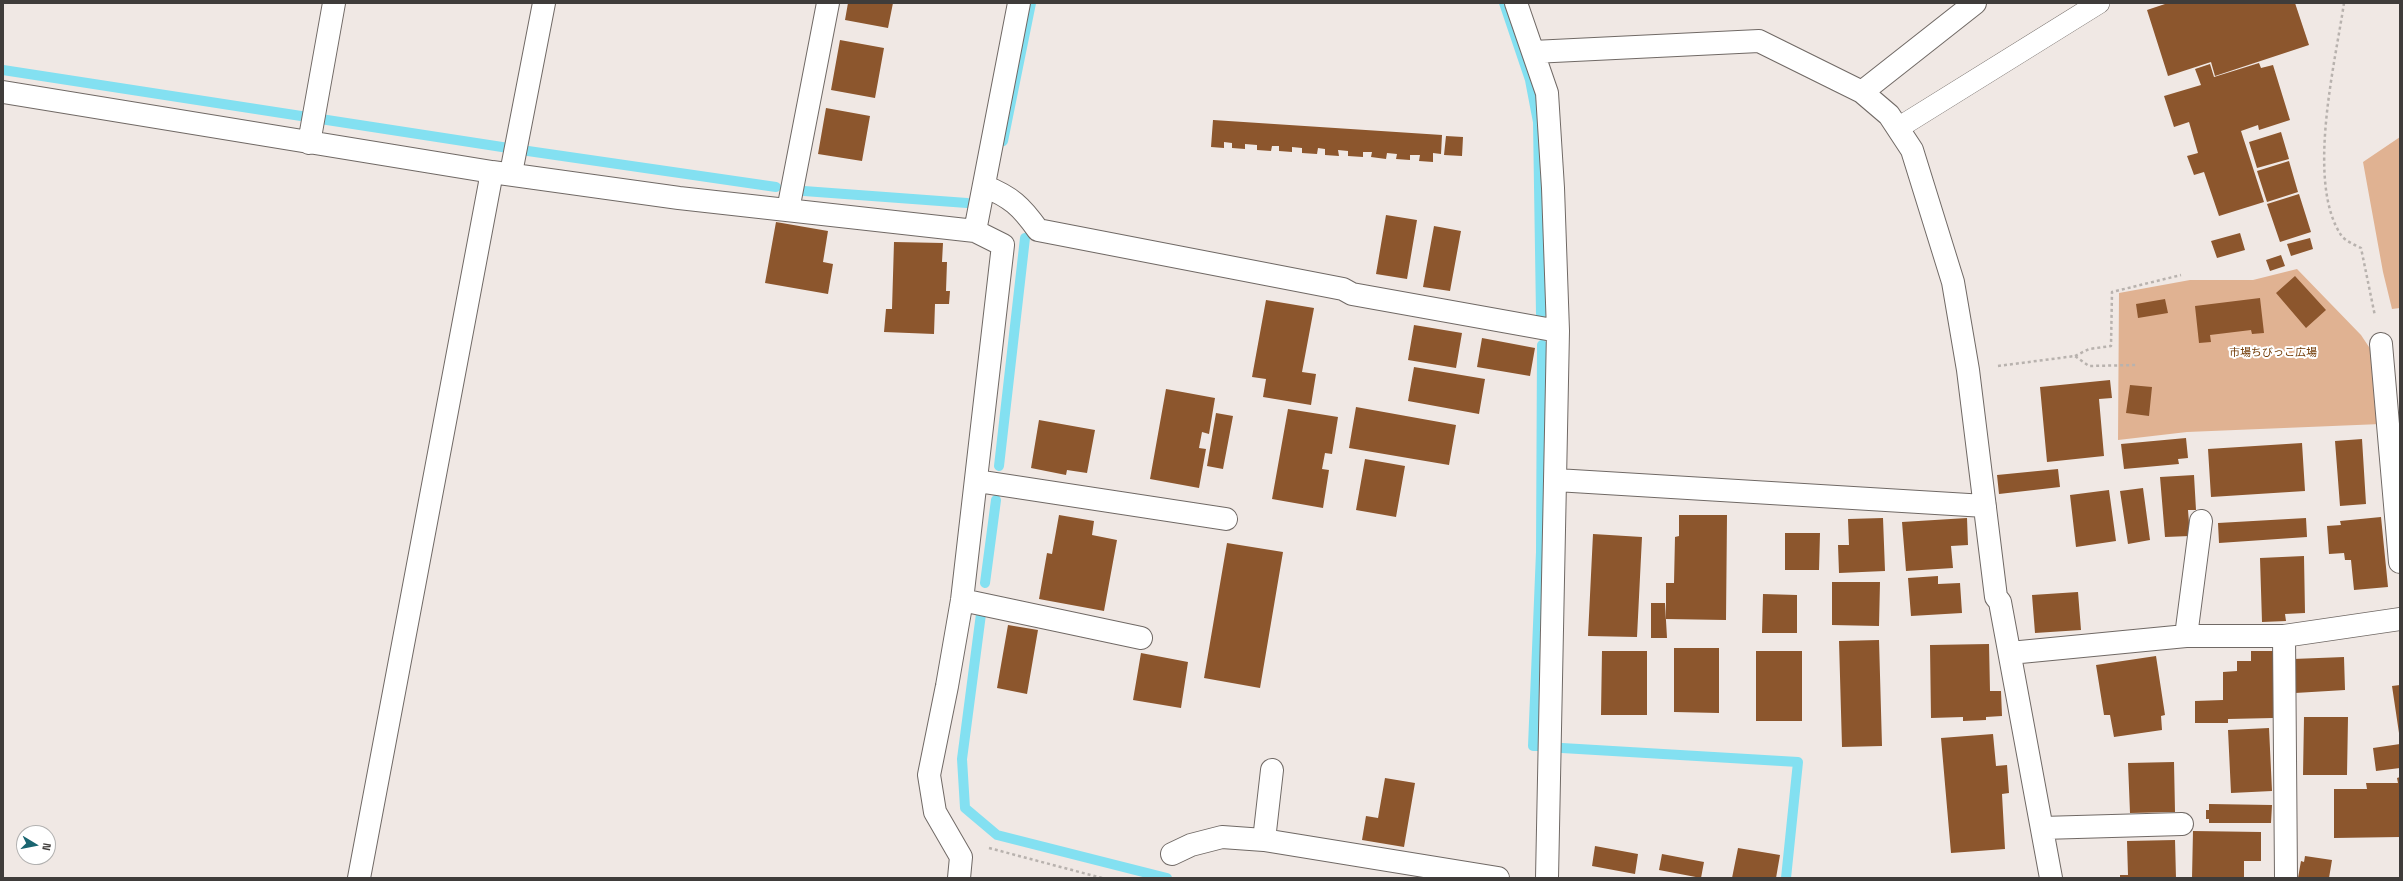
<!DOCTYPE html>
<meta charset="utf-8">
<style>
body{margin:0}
#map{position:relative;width:2403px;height:881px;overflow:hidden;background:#f0e8e4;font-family:"Space Grotesk",sans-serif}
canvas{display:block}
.frame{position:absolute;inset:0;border:4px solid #3f3c3a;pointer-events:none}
.north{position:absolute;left:16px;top:825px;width:40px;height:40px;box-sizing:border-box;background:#fff;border:1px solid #b2b1b0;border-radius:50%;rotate:100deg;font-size:11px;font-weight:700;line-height:16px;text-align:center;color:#3f3c3a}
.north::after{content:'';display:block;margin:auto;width:14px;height:18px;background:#1a6570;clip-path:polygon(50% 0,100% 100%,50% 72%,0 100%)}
</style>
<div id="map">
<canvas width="2403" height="881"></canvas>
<div class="frame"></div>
<div class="north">N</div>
</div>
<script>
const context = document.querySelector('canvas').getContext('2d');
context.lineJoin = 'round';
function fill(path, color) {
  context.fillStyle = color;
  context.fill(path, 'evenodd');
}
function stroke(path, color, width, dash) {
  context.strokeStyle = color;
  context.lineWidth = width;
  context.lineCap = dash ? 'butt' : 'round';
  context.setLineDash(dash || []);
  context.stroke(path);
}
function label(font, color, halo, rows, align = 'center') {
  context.font = font + ' "Space Grotesk","Noto Sans JP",sans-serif';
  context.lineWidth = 4;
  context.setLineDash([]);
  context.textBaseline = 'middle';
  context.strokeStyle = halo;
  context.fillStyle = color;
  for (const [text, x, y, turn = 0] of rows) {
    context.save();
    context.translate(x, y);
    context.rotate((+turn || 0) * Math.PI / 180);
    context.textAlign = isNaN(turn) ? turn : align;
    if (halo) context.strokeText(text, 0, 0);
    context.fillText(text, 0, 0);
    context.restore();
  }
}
const green = new Path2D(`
 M2400,137v171l-8,1 -9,-37 -20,-110z
 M2297,269l64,66 12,18 8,71 -194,8 -69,8 1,-147 71,-13h63z`);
const stream = new Path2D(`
 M1504,3l26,77 8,42 3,192
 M3,70l525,81 248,36
 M1003,141l28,-138
 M804,191l163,12
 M999,466l26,-228
 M985,583l11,-83
 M981,614l-19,145 3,49 32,27 170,43
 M1539,746h-6l8,-194 1,-207
 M1562,748l236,14 -12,116`);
const building = new Path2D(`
 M848,3h45l-5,25 -43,-8z
 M2168,3h127l14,42 -94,31 -4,-14 -43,14 -21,-66z
 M840,40l44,8 -9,50 -44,-8z
 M2259,63l2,5 12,-3 17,55 -31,10 -1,-5 -17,6 23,71 -45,14 -15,-44 -10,3 -7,-19 11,-3 -9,-31 -15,5 -10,-31 37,-11 -6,-16 15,-5 4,13z
 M826,108l44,8 -8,45 -44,-7z
 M1213,120l229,15 -1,19 -8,-1v9l-14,-1 1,-6h-10v5l-14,-1 1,-5 -10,-1 -1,6 -15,-2 1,-5h-9v5l-15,-1v-5l-10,-1 1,6 -14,-1v-6l-7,-1 -1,6 -15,-1v-5l-10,-1v5l-13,-1v-5h-7l-1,5 -14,-1v-5l-12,-1v5l-13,-1v-5l-8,-1v6l-13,-1z
 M2281,132l8,27 -32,9 -8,-26z
 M1446,136l17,1 -1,19 -18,-1z
 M2289,161l9,31 -31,10 -10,-31z
 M2299,194l12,38 -31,10 -13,-38z
 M1386,215l31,5 -10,59 -31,-5z
 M776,222l52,9 -5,31 10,2 -5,30 -63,-11z
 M1434,226l27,5 -11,60 -27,-4z
 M2240,233l5,17 -28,8 -6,-17z
 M2310,238l3,11 -22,7 -4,-12z
 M894,242l49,1 -1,19h5l-1,29h4l-1,13h-14l-1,30 -50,-2 2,-23h6z
 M2281,255l4,11 -15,5 -4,-11z
 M2295,276l31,34 -20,18 -30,-35z
 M2260,298l4,35 -12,1 -1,-4 -41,5 1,7 -12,1 -4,-37z
 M2165,299l3,14 -30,5 -2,-14z
 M1266,300l48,8 -12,64 14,2 -5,31 -48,-8 3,-18 -14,-2z
 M1414,325l48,8 -6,35 -48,-8z
 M1482,338l53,10 -5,28 -53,-9z
 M1414,367l71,12 -6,35 -71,-13z
 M2110,380l2,18 -13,1 5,57 -57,6 -7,-75z
 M2130,385l22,2 -3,29 -23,-3z
 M1166,389l49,9 -6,36 -7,-2 -3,16 7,1 -7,39 -49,-9z
 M1356,407l100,18 -7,40 -100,-17z
 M1288,409l50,8 -6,37 -7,-1 -3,16 7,1 -6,38 -51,-9z
 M1216,413l17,3 -10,53 -16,-3z
 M1039,420l56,10 -8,43 -20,-3 -1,5 -35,-7z
 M2186,438l2,20 -10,1 1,5 -55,5 -3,-25z
 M2362,439l4,65 -26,2 -5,-65z
 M2302,443l3,48 -94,6 -3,-48z
 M1365,459l40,7 -9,51 -40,-7z
 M2058,469l2,18 -61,7 -2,-19z
 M2194,475l2,35h-8l2,26 -25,1 -5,-60z
 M2143,488l7,52 -22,4 -8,-53z
 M2109,490l7,51 -40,6 -6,-52z
 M1059,515l35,6 -2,14 25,5 -13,71 -65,-12 8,-46 5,1z
 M1679,515h48l-1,105 -60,-1v-36h8l1,-46 4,-1z
 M2381,517l7,70 -34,3 -3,-30h-6l-1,-7 -15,1 -2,-28 14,-1 -1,-4z
 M1883,518l2,53 -46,2 -1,-28h11l-1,-26z
 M1967,518l1,27 -17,1 2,22 -47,3 -4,-49z
 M2306,518l1,19 -88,6 -1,-20z
 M1785,533h35l-1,37h-34z
 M1593,534l49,3 -5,100 -49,-1z
 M1227,543l56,9 -23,136 -56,-10z
 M2304,556l1,57 -20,1 1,7 -24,1 -2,-64z
 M1938,576v8l22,-1 2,30 -51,3 -3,-38z
 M1832,582h48l-1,44 -47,-1z
 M2078,592l3,38 -46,3 -3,-38z
 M1763,594l34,1v38h-35z
 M1651,603h14l2,35h-16z
 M1008,625l30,5 -11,64 -30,-6z
 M1879,640l3,106 -40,1 -3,-106z
 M1989,644l1,47h11l1,25 -16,1v3l-23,1v-4l-32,1 -1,-73z
 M1674,648h45v65l-45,-1z
 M1602,651h45v64h-46z
 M1756,651h46v70h-46z
 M2251,651h22v67l-45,1v4h-33v-22l28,-1v-28l14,-1v-10h14z
 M1141,653l47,9 -7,46 -48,-8z
 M2156,656l9,59 -4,1 1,14 -48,7 -4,-22h-6l-8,-50z
 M2344,657l1,33 -50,3 -2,-34z
 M2400,685v48h-1l-7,-47z
 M2304,717h44l-1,58h-44z
 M2269,728l3,63 -41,2 -3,-63z
 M1993,734l3,32 11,-1 2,28 -7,1 3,55 -54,4 -10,-115z
 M2400,744v24l-24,3 -3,-23z
 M2174,762l1,50 -45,1 -2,-50z
 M2400,777v60l-66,1v-49h33l-1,-6h32l-1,-5z
 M1385,778l30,5 -11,64 -42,-7 4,-24 12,2z
 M2209,804l63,1 -1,18h-62v-4h-3v-9h3z
 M2193,831l68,1v29h-17v17h-52z
 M2175,840l1,38h-56v-3h8l-1,-34z
 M1595,846l43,8 -3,20 -43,-8z
 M1738,848l42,7 -4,23h-44z
 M1662,854l42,8 -3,16 -42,-8z
 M2305,856l27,4 -3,18h-31l3,-17 3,1z`);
const path = new Path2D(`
 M2344,3c-9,61 -38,179 -3,232 4,6 14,10 20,13l14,68
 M2075,356l14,-7 22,-3 1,-54 69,-17
 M1998,366l77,-10 14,10 48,-1
 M989,848l113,30`);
const lane = new Path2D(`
 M1898,128l201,-125`);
const street = new Path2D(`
 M1516,3l31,90 6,95 5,143 -11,547
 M1533,52l226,-11 103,51 27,23 23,35 41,132 15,88 28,227 4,5 51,276
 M3,92l489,80 187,26 296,33
 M1862,92l113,-89
 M309,143l25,-140
 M511,173l33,-170
 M984,186c27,11 37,20 54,44l305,59 9,5 206,37
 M788,210l40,-207
 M2381,344l19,218
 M1556,480l429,26
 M977,481l249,38
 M962,600l179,38
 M2186,636l15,-115
 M2284,636l2,242
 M2010,653l176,-17h98l116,-17
 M2042,828l140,-4
 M1264,840l8,-70
 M1172,854l19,-9 31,-8 42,3 234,38
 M359,878l133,-706
 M959,878l2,-21 -26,-45 -6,-37 18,-89 15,-86 41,-355 -28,-14 44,-228`);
const parkNames = [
 ["市場ちびっこ広場",2273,353]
];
fill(green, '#e0b292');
stroke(stream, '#83e0f1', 10);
fill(building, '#8c562d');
stroke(lane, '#706965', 22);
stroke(street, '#706965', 24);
stroke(path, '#b8b2ae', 2.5, [3, 3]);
stroke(lane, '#fff', 21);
stroke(street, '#fff', 22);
label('11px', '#733c08', '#fff', parkNames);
</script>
